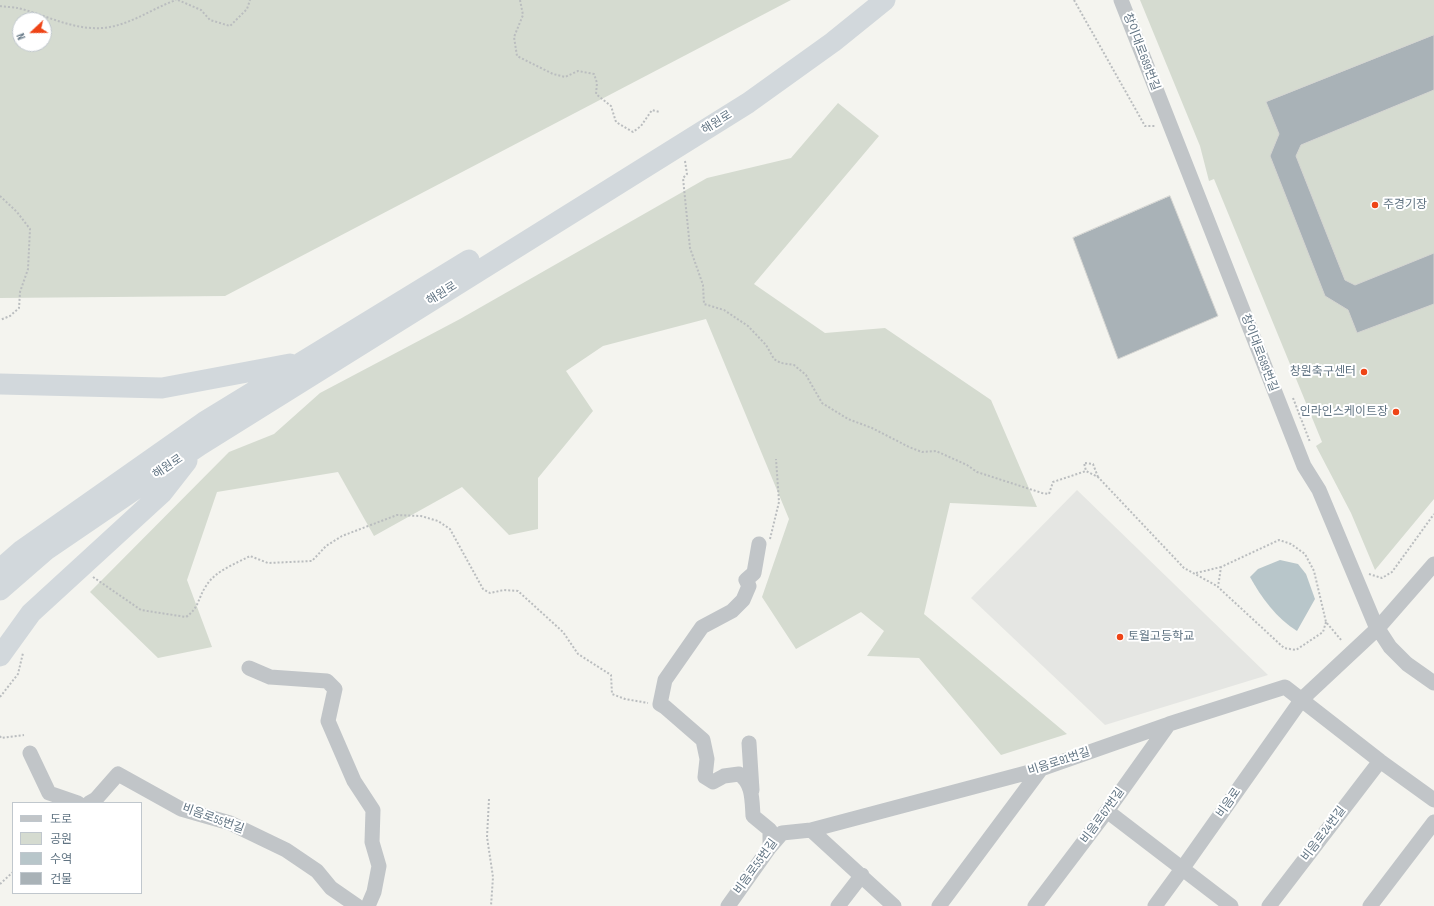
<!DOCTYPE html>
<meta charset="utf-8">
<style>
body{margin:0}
#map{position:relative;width:1434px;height:906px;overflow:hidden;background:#f4f4ef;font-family:"Sofia Sans Condensed","Noto Sans KR",sans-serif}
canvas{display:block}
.legend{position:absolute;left:12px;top:802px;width:130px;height:92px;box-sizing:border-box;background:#fff;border:1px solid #c0c7cd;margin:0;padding:5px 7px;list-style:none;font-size:12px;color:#617483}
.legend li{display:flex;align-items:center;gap:8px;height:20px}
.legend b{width:20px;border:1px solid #c0c7cd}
.north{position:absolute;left:12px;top:12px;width:40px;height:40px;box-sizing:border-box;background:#fff;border:1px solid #c0c7cd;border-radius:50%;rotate:248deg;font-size:11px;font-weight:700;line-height:16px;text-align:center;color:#617483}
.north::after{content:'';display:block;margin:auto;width:14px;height:18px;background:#ee4416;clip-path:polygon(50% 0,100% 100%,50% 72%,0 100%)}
</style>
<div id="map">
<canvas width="1434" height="906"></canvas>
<ul class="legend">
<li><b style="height:5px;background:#c1c5c8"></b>도로</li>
<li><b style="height:11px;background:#d5dbd0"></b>공원</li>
<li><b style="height:11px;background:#b8c6ca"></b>수역</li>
<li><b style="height:11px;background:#a9b2b7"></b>건물</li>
</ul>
<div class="north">N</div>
</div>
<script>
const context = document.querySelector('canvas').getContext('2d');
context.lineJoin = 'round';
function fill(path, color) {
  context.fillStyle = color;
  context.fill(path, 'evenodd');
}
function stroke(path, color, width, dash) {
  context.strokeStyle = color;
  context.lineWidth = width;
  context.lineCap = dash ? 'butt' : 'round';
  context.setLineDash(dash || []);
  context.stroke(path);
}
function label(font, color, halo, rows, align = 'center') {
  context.font = font + ' "Sofia Sans Condensed","Noto Sans KR",sans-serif';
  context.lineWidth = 4;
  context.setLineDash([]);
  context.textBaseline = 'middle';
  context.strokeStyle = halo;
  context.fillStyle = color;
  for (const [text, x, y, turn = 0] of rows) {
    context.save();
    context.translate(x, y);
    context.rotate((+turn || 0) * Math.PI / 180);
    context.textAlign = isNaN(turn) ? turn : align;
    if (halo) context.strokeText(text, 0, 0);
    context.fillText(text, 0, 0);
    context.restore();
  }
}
const built = new Path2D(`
 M1077,490l191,185 -163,50 -134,-127z`);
const green = new Path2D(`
 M0,0h791l-566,296 -225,2zM20,20h24v24h-24z
 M1140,0h294v499l-59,71 -24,-57 -35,-67 6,-4 -108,-263 -5,2 -9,-35z
 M838,103l41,33 -125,148 71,49 60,-5 106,72 46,107 -87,-4 -26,111 143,120 -66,21 -82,-97 -52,-2 17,-25 -23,-19 -65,37 -34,-52 27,-78 -83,-200 -103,27 -37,25 27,40 -55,67v51l-29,6 -47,-48 -88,49 -36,-64 -121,20 -30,88 25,67 -54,11 -68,-66 139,-140 45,-18 46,-41 140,-74 247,-141 84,-20z`);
const water = new Path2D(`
 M1280,560l18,4 8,10 9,25 -18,32c-20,-12 -36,-34 -47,-54l8,-8z`);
const building = new Path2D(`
 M1434,35v55l-133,55 -5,11 49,124 10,5 79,-32v51l-77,29 -9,-23 -23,-14 -55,-140 9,-22 -13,-32z
 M1170,196l48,120 -100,43 -45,-121z`);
const path = new Path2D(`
 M178,0l23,10 9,10 20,6 17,-17 3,-9
 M520,0l3,15 -9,22 3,19 36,18 12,3 13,-6 16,3 3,9 -1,11 15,12 5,16 17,10 8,-6 11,-16 8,2
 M1074,0l71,126h11
 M0,6c6,1 13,1 18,2 28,7 54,22 84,20 27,-2 49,-19 74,-28
 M685,161l2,13 -4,4 7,70 13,37 1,19 20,6 24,16 18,19 8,14 7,4 13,2 12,10 16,28 26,16 24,9 37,19 13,5 14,-1 31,14 10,7 65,21 7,1 4,-12 33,-11
 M0,196l17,16 13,17 -2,40 -8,23 -1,16 -9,8 -10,4
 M1293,398l17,44
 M1098,477l-5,-13 -9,-1 2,8 12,6 86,91 33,18
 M770,539l9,-37 -3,-43
 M1196,573l25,-6
 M1369,574l13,4 10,-6 42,-58
 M93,577l48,33 45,7c13,-9 12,-19 20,-31 9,-15 29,-22 44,-30l18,7 44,-2 14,-15 16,-10 55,-21 24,1 17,5 12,8 33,60 7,4 14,-3 14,1 45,41 15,22 33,21 1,19 13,5 23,4
 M1326,622l-3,10 -27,18 -12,-2 -66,-61 3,-20 58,-27 12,4 14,10 9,17 12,51 16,19
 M0,697l18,-23 5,-21
 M0,736l1,2 23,-3
 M489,799l-2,38 6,40 -2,29
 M0,884l13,-12`);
const minor = new Path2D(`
 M1121,0l183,466 15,24 56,134 15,23 17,17 27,19
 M759,544l-5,29 -8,7 3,6 -6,14 -11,11 -30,16 -37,53 -5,24 5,3 38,33 4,19 -2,18 8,5 11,-6 15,-2c14,9 13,27 14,42l17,14v17
 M249,668l21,9 57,4 8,8 -7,32 26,60 19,29 -1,32 7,24 -5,26 -6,14
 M749,743l3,47
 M30,753l19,40 29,10
 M89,803l7,-4 22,-25 63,35 49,14 56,27 31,21 14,17 26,18
 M1107,811l124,95
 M811,830l83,76
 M728,906l42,-59 12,-14 29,-3 230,-61 128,-45 116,-37 95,74 54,39
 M838,906l24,-31
 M939,906l102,-137
 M1035,906l72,-95 62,-87
 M1155,906l27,-37 120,-170 76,-71 56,-64
 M1269,906l111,-145
 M1370,906l64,-84`);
const highway = new Path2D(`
 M0,384l162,4 128,-24
 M0,569l22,-19 182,-128 265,-162
 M0,590l46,-40 154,-105 548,-342 85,-61 52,-42
 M0,656l31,-43 131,-120 25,-32`);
const markers = [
 [1375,205,4,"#ee4416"],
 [1364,372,4,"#ee4416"],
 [1396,412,4,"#ee4416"],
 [1120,637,4,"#ee4416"]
];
const streetNames = [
 ["창이대로689번길",1141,52,69],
 ["해원로",717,123,-32],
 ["해원로",442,294,-32],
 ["창이대로689번길",1259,353,69],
 ["해원로",168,467,-34],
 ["비음로91번길",1059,762,-18],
 ["비음로",1229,803,-55],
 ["비음로67번길",1103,816,-54],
 ["비음로55번길",213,819,20],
 ["비음로24번길",1324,834,-53],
 ["비음로55번길",756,867,-54]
];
const poiNames = [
 ["주경기장",1383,205],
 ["창원축구센터",1356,372,"right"],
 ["인라인스케이트장",1388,412,"right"],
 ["토월고등학교",1128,637]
];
fill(built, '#e5e6e3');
fill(green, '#d5dbd0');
fill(water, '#b8c6ca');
fill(building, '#a9b2b7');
stroke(building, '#d5d5d2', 1);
stroke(path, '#babdbf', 2, [2, 2]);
stroke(minor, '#c1c5c8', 15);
stroke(highway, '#d2d8dc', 21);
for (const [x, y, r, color] of markers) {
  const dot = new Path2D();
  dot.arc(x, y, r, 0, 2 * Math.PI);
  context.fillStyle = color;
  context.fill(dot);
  stroke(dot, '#fff', 1.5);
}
label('12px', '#617483', '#fff', streetNames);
label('12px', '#617483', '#fff', poiNames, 'left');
</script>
